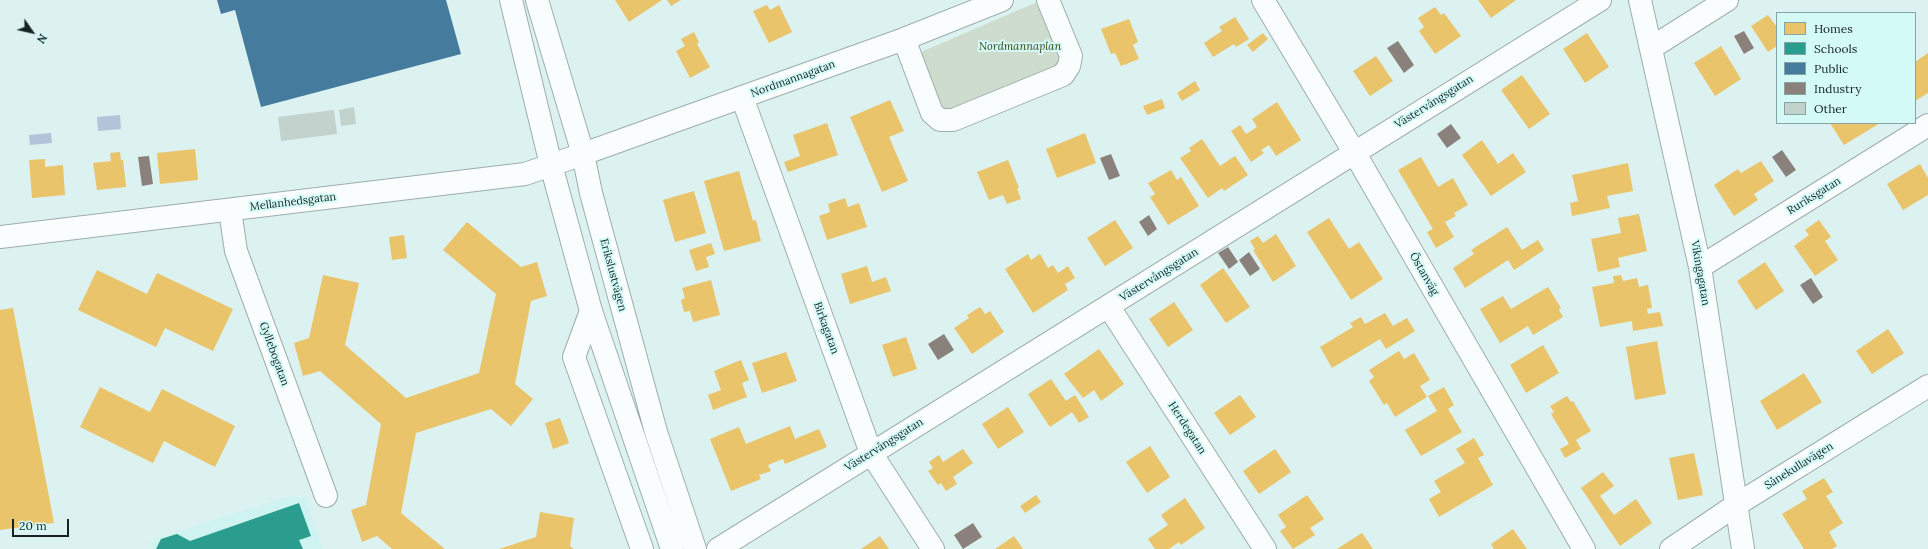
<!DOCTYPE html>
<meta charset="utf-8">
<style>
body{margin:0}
#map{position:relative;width:1928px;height:549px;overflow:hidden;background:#dcf2f0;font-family:Lora,serif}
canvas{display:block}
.legend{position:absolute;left:1776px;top:12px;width:140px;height:112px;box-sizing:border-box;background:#d4faf8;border:1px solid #88a4a2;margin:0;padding:5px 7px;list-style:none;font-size:12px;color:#152322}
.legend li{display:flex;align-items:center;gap:8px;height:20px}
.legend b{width:20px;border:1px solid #88a4a2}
.north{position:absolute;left:12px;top:12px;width:40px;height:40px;-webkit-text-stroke:3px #d4faf8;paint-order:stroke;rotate:124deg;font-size:11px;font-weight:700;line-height:16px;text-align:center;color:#152322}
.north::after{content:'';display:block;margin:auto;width:14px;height:18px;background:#152322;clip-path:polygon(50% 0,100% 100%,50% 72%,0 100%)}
.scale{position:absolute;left:12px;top:519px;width:57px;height:18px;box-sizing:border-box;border:2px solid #152322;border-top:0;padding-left:5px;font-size:12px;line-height:14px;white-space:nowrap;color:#152322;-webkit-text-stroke:3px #d4faf8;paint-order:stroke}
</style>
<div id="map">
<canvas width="1928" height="549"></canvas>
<ul class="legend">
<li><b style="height:11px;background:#e9c46a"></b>Homes</li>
<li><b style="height:11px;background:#2a9d8f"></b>Schools</li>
<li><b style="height:11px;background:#457b9d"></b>Public</li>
<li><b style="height:11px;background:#8a817c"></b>Industry</li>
<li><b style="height:11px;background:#c2d2cd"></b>Other</li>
</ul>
<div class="north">N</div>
<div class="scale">20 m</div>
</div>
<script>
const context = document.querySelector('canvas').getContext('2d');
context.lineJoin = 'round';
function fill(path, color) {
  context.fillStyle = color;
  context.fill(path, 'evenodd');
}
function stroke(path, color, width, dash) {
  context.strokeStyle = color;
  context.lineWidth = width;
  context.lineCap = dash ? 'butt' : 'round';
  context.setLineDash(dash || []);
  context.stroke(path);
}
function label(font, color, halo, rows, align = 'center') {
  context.font = font + ' Lora,serif';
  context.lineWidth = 4;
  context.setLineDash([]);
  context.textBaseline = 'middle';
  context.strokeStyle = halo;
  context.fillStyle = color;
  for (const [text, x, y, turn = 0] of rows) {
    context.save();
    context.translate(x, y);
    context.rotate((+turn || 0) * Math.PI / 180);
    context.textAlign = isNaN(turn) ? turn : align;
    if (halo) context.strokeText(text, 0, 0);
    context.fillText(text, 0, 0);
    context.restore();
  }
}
const built = new Path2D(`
 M286,497h19l18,52h-171l-3,-8z`);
const green = new Path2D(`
 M1035,3l7,3 21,56 -7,8 -108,41 -8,-2 -19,-57z`);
const water = new Path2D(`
 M120,115l1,14 -23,2 -1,-14z
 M51,133l1,10 -22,2 -1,-10z`);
const homes = new Path2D(`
 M615,0h47l-33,22z
 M667,0h14l-10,6z
 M1478,0h38l-25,18z
 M767,5l3,5 9,-5 13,27 -23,11 -16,-32z
 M1435,7l6,8 3,-2 17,23 -26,18 -16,-23 5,-4 -6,-9z
 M1768,15l9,12v19l-9,6 -17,-26z
 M1235,17l14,22 -13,8 -2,-3 -21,13 -9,-14 18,-12 -3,-4z
 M1129,19l9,23 -5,3 6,14 -18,7 -6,-13 -4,1 -10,-25z
 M694,32l5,10 -2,2 13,23 -20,11 -14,-27 9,-5 -4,-7z
 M1263,33l5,6 -15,13 -6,-7z
 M1587,33l22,34 -24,16 -22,-34z
 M1721,46l20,33 -26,17 -21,-33z
 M1928,53v40l-13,8v-39z
 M1376,56l17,25 -23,15 -17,-25z
 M1522,75l28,39 -21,15 -28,-39z
 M1195,81l5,9 -18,11 -5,-8z
 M1162,99l3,9 -18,7 -4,-9z
 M890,100l14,31 -15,6 19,44 -26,11 -32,-75z
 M1277,102l24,38 -25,16 -7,-11 -8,5 3,3 -13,9 -20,-31 9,-6 6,9 11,-7 -5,-8z
 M827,123l11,32 -50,17 -4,-10 16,-6 -7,-21z
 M1830,123h50l-36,22z
 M1085,133l11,30 -39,15 -11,-29z
 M1202,139l18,27 15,-10 13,19 -24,16 -2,-3 -14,10 -28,-40 11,-7 -2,-3z
 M1482,140l16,24 15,-11 13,19 -35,24 -29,-41z
 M195,149l3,31 -38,4 -3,-31z
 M120,152l1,8h2l3,27 -29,3 -4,-27 18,-2 -1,-8z
 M1421,157l17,30 15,-9 15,27 -14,8 2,3 -11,6 9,15 -18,11 -9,-16 6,-3 -35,-59z
 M45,159v8l18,-2 2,30 -33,3 -3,-38z
 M1008,160l11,28 -2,1 4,10 -14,5 -4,-9 -14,5 -12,-28z
 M1761,161l13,20 -20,13 4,6 -24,16 -20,-31 24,-16 3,4z
 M1628,163l5,28 -26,5 3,12 -38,8 -2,-13 8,-2 -6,-26z
 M1920,164l8,14v17l-25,15 -16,-26z
 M1171,170l6,10 4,-3 18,29 -31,19 -18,-28 5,-3 -7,-11z
 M739,171l14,50 3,-1 5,21 -37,10 -20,-70z
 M694,191l12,42 -31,9 -12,-42z
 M845,198l3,9 11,-4 8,24 -40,13 -8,-24 11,-4 -2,-8z
 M1639,214l8,37 -29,7 2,9 -22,5 -7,-33 30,-6 -3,-15z
 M1329,218l20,31 10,-7 24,37 -32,21 -44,-68z
 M1115,220l18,28 -28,18 -18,-28z
 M1819,220l12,17 -6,4 13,19 -23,16 -21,-30 15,-11 -4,-5z
 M467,222l54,45 16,-5 10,34 -16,5 -16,83 18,15 -22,27 -20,-17 -75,24 -15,80 44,36h-53l-15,-13 -15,6 -11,-32 15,-5 15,-81 -61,-53 -17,5 -9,-33 15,-5 14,-63 36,8 -14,62 61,53 73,-25 17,-79 -53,-44z
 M1507,227l15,23 16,-10 6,10 -30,20 -6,-10 -43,28 -12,-20 21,-14 -3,-4z
 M1276,234l20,32 -23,16 -20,-32 2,-1 -5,-8 8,-5 5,7z
 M404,235l3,23 -15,2 -3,-23z
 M711,243l4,11 -9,3 3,10 -13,4 -7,-21z
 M1028,254l3,6 9,-6 8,14 5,-3 5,8 10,-7 7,12 -10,6 3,6 -35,23 -28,-44z
 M1765,262l19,29 -28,19 -19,-29z
 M867,266l5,16 14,-5 5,14 -41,13 -9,-30z
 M1223,268l27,39 -24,16 -26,-38z
 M97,270l50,24 10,-21 76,36 -20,42 -48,-23 -9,19 -78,-37z
 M1621,275l2,6 14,-3 2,9 9,-2 4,23 -5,1 1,5 12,-2 3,14 -30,5 -1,-10 -32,6 -8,-40 22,-4 -1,-7z
 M711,280l9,35 -27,7 -3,-11 -6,1 -3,-12 4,-2 -3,-10z
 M1548,287l13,21 -2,2 4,7 -30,18 -5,-9 -28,17 -20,-34 23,-13 8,13z
 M1174,302l19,28 -25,17 -19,-28z
 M980,307l5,7 5,-3 14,21 -32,22 -18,-26 15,-10 -2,-3z
 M13,308l41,215 -54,7v-220z
 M1385,313l8,13 14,-8 8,13 -29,18 -6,-10 -48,29 -12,-21 33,-20 -3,-4 11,-6 4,7z
 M1888,329l16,24 -32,21 -16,-23z
 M906,337l11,32 -24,8 -11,-32z
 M1657,341l9,53 -31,6 -9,-53z
 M1543,345l16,28 -33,20 -16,-28z
 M1099,349l25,35 -23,17 -7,-11 -11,8 -19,-24z
 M1399,351l5,8 10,-6 16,27 -10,6 7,11 -32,20 -8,-14 -3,2 -15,-24 5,-4 -5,-7z
 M786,352l11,29 -35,12 -10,-30z
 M741,360l8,20 -7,3 5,14 -34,13 -5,-15 13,-5 -7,-19z
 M1804,373l18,29 -45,28 -17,-29z
 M1051,379l15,22 9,-6 14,22 -10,6 -7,-11 -22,15 -22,-33z
 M100,387l50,25 12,-23 73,37 -20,41 -51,-26 -11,22 -73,-36z
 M1444,387l10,18 -6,4 14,23 -41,24 -16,-26 32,-19 -9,-15z
 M1240,395l16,22 -26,18 -16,-22z
 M1567,396l4,6 2,-1 18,30 -15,9 5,9 -16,9 -5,-9 9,-5 -18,-30 3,-2 -4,-6z
 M1008,407l16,25 -26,17 -16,-25z
 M560,418l9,25 -16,6 -8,-26z
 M790,426l5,13 24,-10 8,18 -42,17 -2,-5 -15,6 3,6 -12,4 2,4 -30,12 -21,-52 29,-12 7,17z
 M1474,438l10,17 -6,3 15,27 -54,32 -10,-18 12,-7 -7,-11 31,-18 -9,-14z
 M1150,446l20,31 -23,16 -21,-31z
 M963,449l10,14 -20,14 4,7 -11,7 -5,-8 -3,2 -10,-14 5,-3 -4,-6 10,-7 4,7z
 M1275,449l16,23 -32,22 -16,-23z
 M1694,453l9,42 -25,5 -9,-42z
 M1603,472l11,14 -14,10 14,19 22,-16 16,24 -32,23 -39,-58z
 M1824,478l9,14 -7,4 17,27 -14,9 8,14 -5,3h-28l-22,-35 25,-15 -5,-8z
 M1036,495l5,7 -16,11 -5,-7z
 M1307,495l17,24 -14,9 5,7 -22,14 -13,-18 6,-4 -8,-12z
 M1185,498l20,30 -24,17 -2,-3 -10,7h-14l-7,-10 20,-14 -7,-10z
 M540,512l34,6 -4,28 4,3h-75l37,-12z
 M1513,529l14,20h-33l-3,-5z
 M1362,533l11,16h-36z
 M880,536l9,13h-28z
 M1014,536l9,13h-28z`);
const schools = new Path2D(`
 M299,503l12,33 -12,4 4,9h-147l5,-10 16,-5 13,7z`);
const public = new Path2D(`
 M217,0h229l15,54 -200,53 -26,-97 -14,4z`);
const industry = new Path2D(`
 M1744,31l10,17 -10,6 -10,-18z
 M1398,41l16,24 -10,8 -17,-25z
 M1451,124l10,14 -14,10 -10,-14z
 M1782,150l14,20 -10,7 -14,-20z
 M1111,154l9,22 -11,4 -9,-22z
 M149,156l4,28 -11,2 -4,-29z
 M1149,215l8,14 -9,7 -9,-14z
 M1228,247l10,15 -9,7 -11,-16z
 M1249,252l11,17 -10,7 -11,-16z
 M1811,278l12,19 -10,7 -13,-19z
 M944,334l10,16 -16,10 -10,-16z
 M973,523l9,14 -19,12 -9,-14z`);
const building = new Path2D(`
 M354,107l2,17 -15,2 -2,-16z
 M334,110l3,24 -56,7 -3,-24z`);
const street = new Path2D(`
 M1263,0l91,152 230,397
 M1640,0l60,267 43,282
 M904,39l28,74 8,7h13l110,-45 6,-9 2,-10 -23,-56
 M1651,48l76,-48
 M742,97l129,356 62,96
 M583,154l321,-115 98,-39
 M230,210l6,41 90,245
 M1700,267l228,-142
 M1109,307l156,242
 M591,311l-17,46 68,192
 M718,549l882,-549
 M1671,549l65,-44 192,-119`);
const secondary = new Path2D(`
 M511,0l40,165 40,146 81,238
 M537,0l46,154 8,39 65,239 39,117
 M0,237l525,-63 58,-20`);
const parkNames = [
 ["Nordmannaplan",1020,47]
];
const streetNames = [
 ["Nordmannagatan",793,79,-20],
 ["Västervångsgatan",1434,102,-32],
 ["Ruriksgatan",1814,196,-32],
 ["Mellanhedsgatan",293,202,-7],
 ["Vikingagatan",1700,273,80],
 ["Östanväg",1424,274,60],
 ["Erikslustvägen",613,275,75],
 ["Västervångsgatan",1159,275,-32],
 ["Birkagatan",826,328,70],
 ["Gyllebogatan",274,354,70],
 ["Herdegatan",1187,428,57],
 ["Västervångsgatan",884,445,-32],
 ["Sånekullavägen",1799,466,-32]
];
fill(built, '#cef3f1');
fill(green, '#cddccc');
fill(water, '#b3c4d8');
fill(homes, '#e9c46a');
fill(schools, '#2a9d8f');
fill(public, '#457b9d');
fill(industry, '#8a817c');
fill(building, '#c2d2cd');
stroke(street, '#9dadac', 24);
stroke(secondary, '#9dadac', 24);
stroke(street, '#fafdfd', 22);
stroke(secondary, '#fafdfd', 22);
label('italic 11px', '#394715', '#d4faf8', parkNames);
label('11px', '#152322', '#d4faf8', streetNames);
</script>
